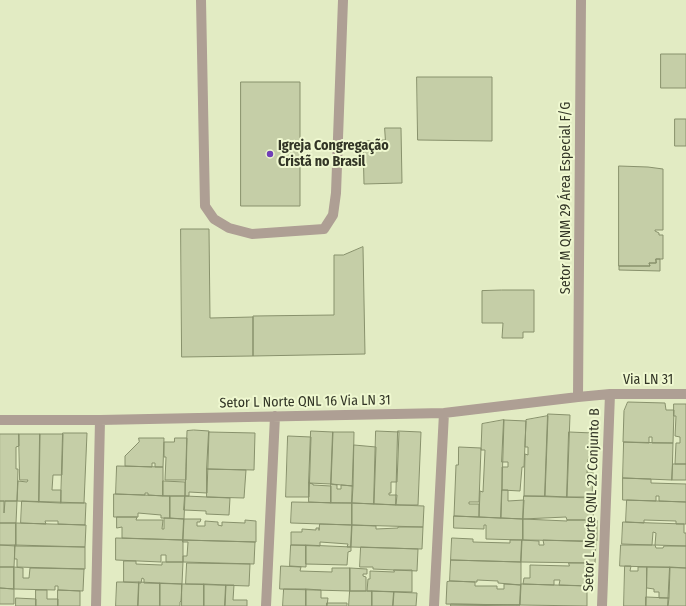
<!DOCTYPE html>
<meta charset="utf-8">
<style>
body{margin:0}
canvas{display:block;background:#e2ebc3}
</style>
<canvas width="686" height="606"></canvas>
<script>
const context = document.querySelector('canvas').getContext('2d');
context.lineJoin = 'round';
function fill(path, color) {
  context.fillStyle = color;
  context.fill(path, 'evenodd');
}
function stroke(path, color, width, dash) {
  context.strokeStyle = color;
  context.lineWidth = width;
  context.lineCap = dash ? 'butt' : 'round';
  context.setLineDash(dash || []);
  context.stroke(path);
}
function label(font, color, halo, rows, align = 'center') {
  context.font = font + ' "Fira Sans Condensed",sans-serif';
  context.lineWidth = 4;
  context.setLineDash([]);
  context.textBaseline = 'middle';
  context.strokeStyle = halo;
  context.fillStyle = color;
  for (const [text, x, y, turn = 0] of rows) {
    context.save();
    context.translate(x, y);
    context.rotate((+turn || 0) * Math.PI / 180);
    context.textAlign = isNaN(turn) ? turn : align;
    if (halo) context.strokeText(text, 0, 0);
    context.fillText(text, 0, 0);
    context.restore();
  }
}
const building = new Path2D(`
 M661,54h25v34h-25z
 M417,77h75v64l-74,-1z
 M241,82h59v124h-59z
 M675,119h11v27h-11z
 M385,128h16l1,55 -38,1 -1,-43 22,-1z
 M619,166l29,1 15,2v61h-8v1l4,2v2h4v24h-7v4h-7l1,3h-31z
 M181,229h28l1,89 43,-1v39l-71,1z
 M363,247l2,107 -112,2v-40l81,-1v-60h9z
 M656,259h4v12l-41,-1v-4h31l-1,-3h7z
 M502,290h32v42h-11v6h-21l1,-15h-21v-32z
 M628,402l37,1 1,7h8l-1,33h-21v-6h-3v6l-26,-1 1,-31z
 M674,404h12v60h-11l1,-21h4v-6l-5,-1 1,-20h-2z
 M548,414l22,1 -3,82 -22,-1z
 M548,416l-3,80h-21l1,-42 3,1v-8h-3l1,-27z
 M504,420l22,1 -2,46h-2l-2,24 -18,-1v-23h6v-5h-6z
 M504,420l-3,98 -22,-1 1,-26 3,1 2,-42h-4l1,-26z
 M194,430l15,1 -2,62 -18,-1v4h-4l2,-65z
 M311,431l22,1 -2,52 -22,-1z
 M376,431l23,1 -2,50h-6v11h-2v2h8l-1,10 -22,-1z
 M398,431l23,1 -3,73h-22z
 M209,432l46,1 -1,37 -47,-1z
 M333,432h21l-1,54 -22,-2z
 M569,432l24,1v26h-5l-1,14 6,-1 -1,25h-25z
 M63,433h24l-3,70h-23z
 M0,434h19v12l-3,1v22h2l-1,32h-17z
 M19,434h21l-1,68 -22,-1 1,-20 9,1 1,-2h-8z
 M40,434h23l-1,41h-9l-1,15h9v13l-22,-1z
 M288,436l23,1 -2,60h-23z
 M139,438h25l-1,29h-8v-4h-3v4l-27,-1v-10l14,-14z
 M175,438h12l-1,42h-21l1,-23h-2v-15h10z
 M624,442l49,1 -1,37 -49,-2z
 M354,445l22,2 -2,57 -22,-1z
 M459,447l22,1 -2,54h-10v2h10v13l-25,-1 2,-51h2z
 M673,464h13v16h-14z
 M117,466l46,1v29l-15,-1v-2h-3v2l-29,-1z
 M207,469l39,1 -2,28 -37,-1z
 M623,478l28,1v4l35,1v18l-27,-1v-5h-3v5l-33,-1z
 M163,481l22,1v14h-22z
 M309,483l4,1v1l18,1v17l-22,-1z
 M331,484l6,1v4h4v-4l12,1 -1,17h-21z
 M502,490h6v11l16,-1 -1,19 -22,-1z
 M114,494l56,2v22h-9v-3l-23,-2v4h-24z
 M170,496h15l-1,23 -14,-1z
 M185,496l45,2 -1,17 -23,-1v-3l-22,-1z
 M524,496l70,2 -1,22h-26l-1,-3 -43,2z
 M627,500l59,2v22h-10v-3l-32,-1v3l-18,-1z
 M0,501h4v12l1,-12h12l-1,22h-16z
 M22,501l64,2 -1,22 -27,-1v-3h-13l1,3 -25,-1z
 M292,502l60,1v22l-61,-2z
 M352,503l72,3 -1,21 -71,-2z
 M454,516l69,3v21l-37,-1v-14h-2v4l-30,-1z
 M117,517h20l-1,3h27l-1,9h2v-11l20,1 -1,21 -61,-2v-11l-5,1z
 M184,519h17l-1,3h-3v4h8v-5l13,1v3l4,1v-4l23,1v-3l11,1v21l-73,-2z
 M523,519l44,2v-1h30v21l-74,-1z
 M623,522l61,2v9h2v13l-31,-1 1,-12 -3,-1 -1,13 -30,-1z
 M0,523h16v23l-16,-1z
 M16,523l70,2 -1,22 -69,-1z
 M320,524l32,1 -1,22h-4l1,-3 -28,-2v4l-29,-1v-13h11v-3l14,1v-2h3v2z
 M352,525l24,1v3l22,-1v-1h25l-1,22 -71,-2z
 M116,538l67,2v22h-17v-7h-5v7l-45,-2z
 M452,538l21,1v3l37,1v-3h12l-1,22 -70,-2z
 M183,540l72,2 -1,22 -71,-2v-6h4l1,-14h-5z
 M522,540l17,1v4h5l-1,-5 53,2 -1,21 -74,-1z
 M0,545h15l-1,22h-14z
 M15,545l70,2v22l-68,-2v-8h-2z
 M291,545h15v22l-16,-1z
 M306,545l45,2v4l-3,1 -1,13 -41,-1z
 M621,545h34l1,3h7l1,-2h22v22l-66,-2z
 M361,547l57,2 -1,22 -44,-2v-2h-13z
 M451,560l70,2v23l-23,-2v-2l-21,-1v2l-27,-1z
 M124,561h12v3l26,1v-3h21l-1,22 -38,-1v-4l-2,-1 -1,5 -17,-1z
 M187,563l63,1 -1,22 -63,-2z
 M569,563h23l-1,23 -32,-1 1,-5h-6v5l-31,-1 1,-6h6v-13l39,1z
 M281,566l20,1 -1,4 32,1v-4h18v23l-70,-2z
 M625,566h6l-1,5h8v-4h9l-1,39h-22z
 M0,567h14v22l-14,-1z
 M14,567l9,1v10h6l1,-10 54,1 -1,22 -25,-1v-4h-3v4l-41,-1z
 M647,567h23l-1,31h-10v-6h-5v-3l-7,-1z
 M670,567l16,1v38h-18z
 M350,568l17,1v5h-4v2l3,1v14h-16z
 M394,570h18v22l-45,-1 1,-12h2v-8l24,1z
 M451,581l24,1v4h22v3h7v-5l17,1 -1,20 -74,-1 1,-22z
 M117,582h22l-1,24h-22z
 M139,582l21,1v23h-22z
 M160,583l22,1 -1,17 -1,1v4h-20z
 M182,584h22v22h-22z
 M204,584l22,1 -1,21h-21z
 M521,584l66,2v20l-67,-1z
 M226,585h8l-1,15h14v6h-22z
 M0,588l14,1v15h-14z
 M284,589h22v17h-23z
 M306,589l15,1v8h7l-1,8h-21z
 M36,590h11v9h11v7h-22z
 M58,590l22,1v15h-22z
 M350,591h22v15h-23z
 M372,591l22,1 -1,14h-21z
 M394,592l23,1 -1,13h-23z
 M646,597l23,1 -1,8h-22z
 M16,598l20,1v7h-20z
 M327,603h20v3h-20z
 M451,604l69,1 -69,1z`);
const minor = new Path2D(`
 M201,0l4,206 9,13 15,9 23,6 72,-5 9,-14 3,-22 7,-193
 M578,397l3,-397
 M0,420h100l344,-7 134,-16 32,-3h76
 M96,606l4,-186
 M266,606l9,-190
 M434,606l10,-193
 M602,606l8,-212`);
const markers = [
 [270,154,4,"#703fb6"]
];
const poiNames = [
 ["Igreja Congregação",278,146],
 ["Cristã no Brasil",278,162]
];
const streetNames = [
 ["Setor M QNM 29 Área Especial F/G",566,198,-90],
 ["Via LN 31",648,380],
 ["Setor L Norte QNL 16 Via LN 31",305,402,-1],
 ["Setor L Norte QNL 22 Conjunto B",592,500,-88]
];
fill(building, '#c5cea7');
stroke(building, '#88916c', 1);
stroke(minor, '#ae9f94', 10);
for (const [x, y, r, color] of markers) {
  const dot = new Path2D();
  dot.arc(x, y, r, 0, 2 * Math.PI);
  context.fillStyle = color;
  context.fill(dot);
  stroke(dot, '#eff8d0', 1.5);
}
label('bold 14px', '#323526', '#eff8d0', poiNames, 'left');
label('14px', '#323526', '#eff8d0', streetNames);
</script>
